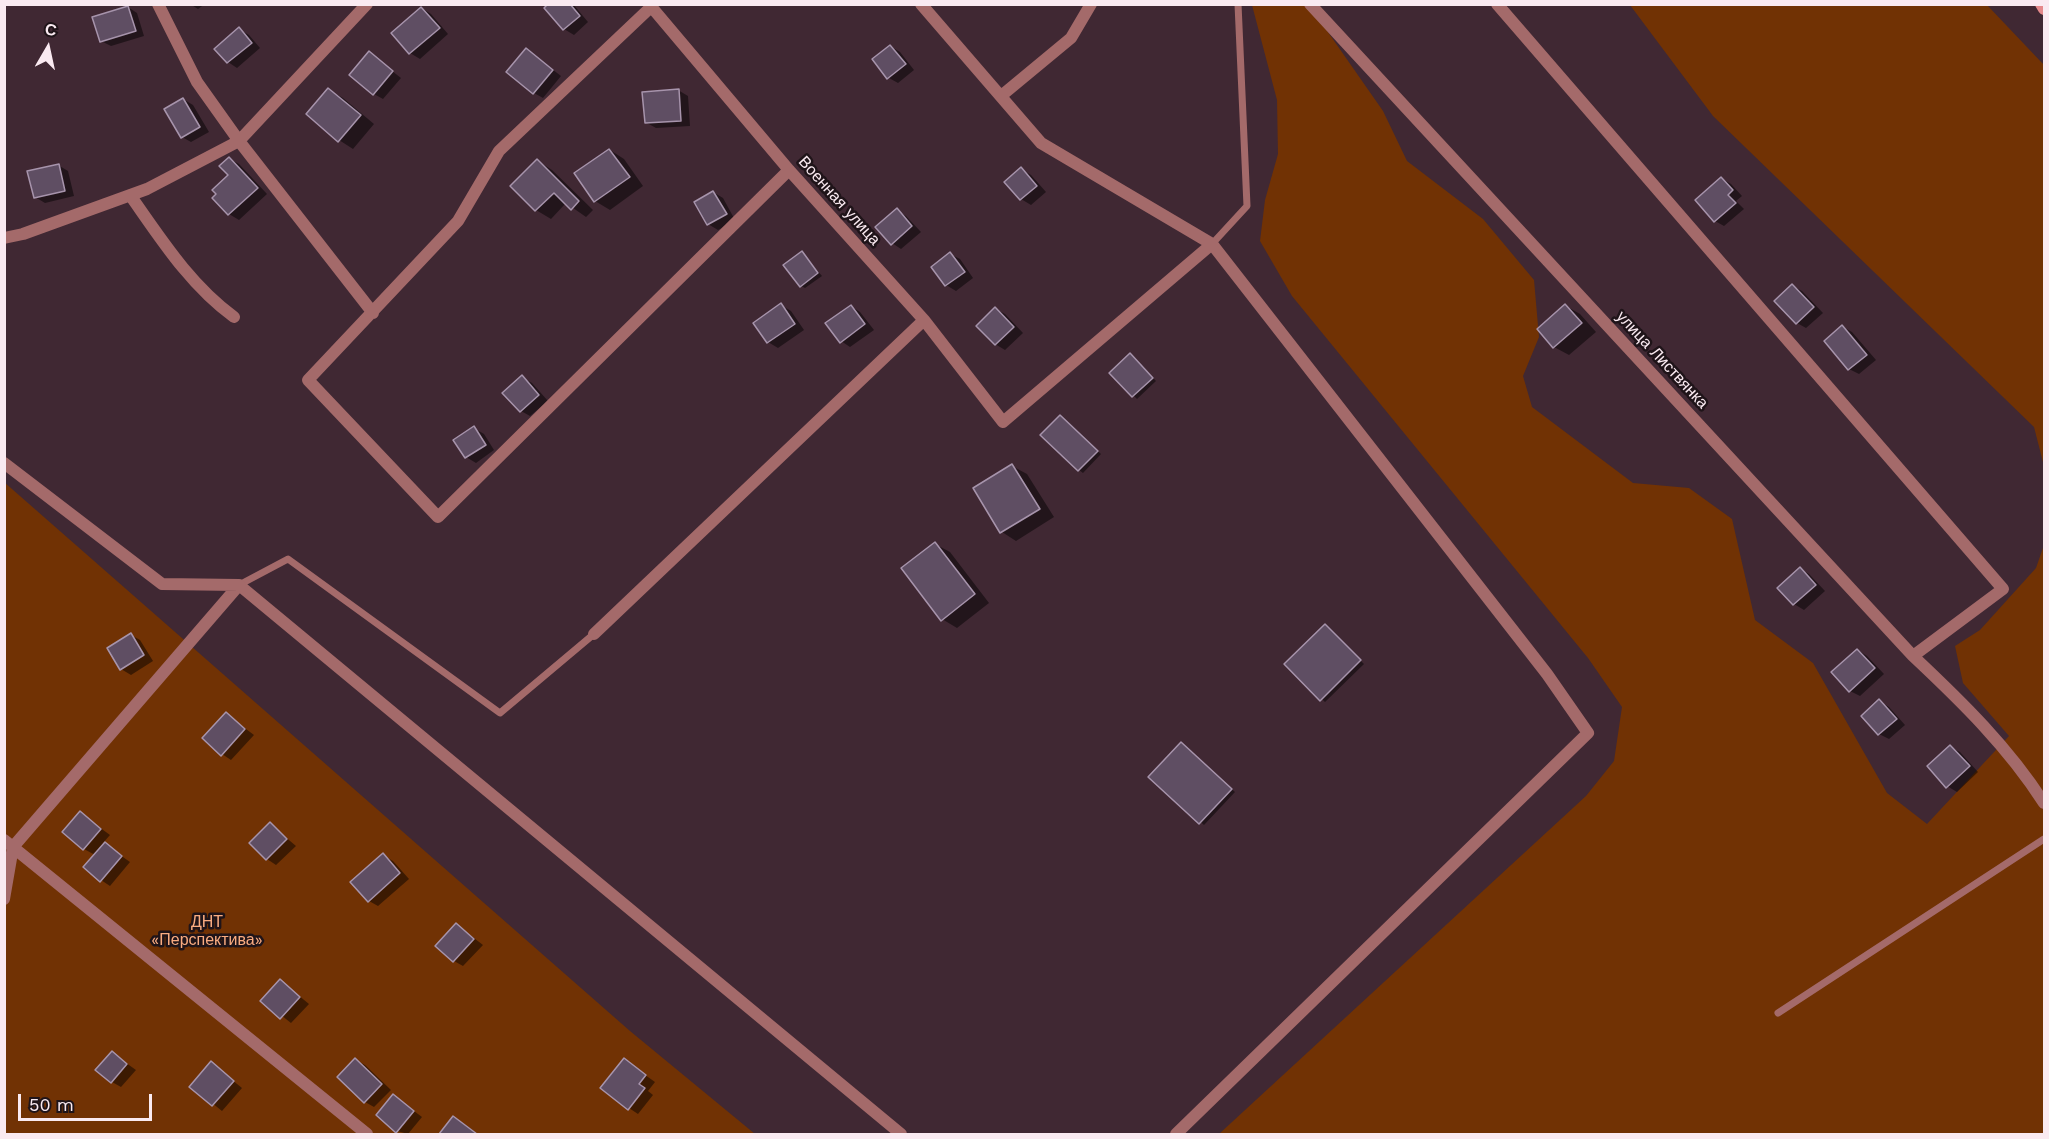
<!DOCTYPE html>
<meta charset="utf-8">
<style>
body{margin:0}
#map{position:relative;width:2049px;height:1139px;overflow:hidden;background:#402833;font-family:"Work Sans",sans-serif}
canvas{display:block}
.frame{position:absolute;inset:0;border:6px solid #faeaf1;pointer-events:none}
.north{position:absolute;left:18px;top:18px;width:60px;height:60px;-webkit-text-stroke:4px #1f1419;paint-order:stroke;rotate:9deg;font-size:16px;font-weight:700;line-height:24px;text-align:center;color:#faeaf1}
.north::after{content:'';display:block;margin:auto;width:21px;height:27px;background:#faeaf1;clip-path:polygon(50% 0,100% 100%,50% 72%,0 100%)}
.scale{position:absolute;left:18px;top:1094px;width:134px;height:27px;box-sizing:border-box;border:3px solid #faeaf1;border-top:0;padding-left:8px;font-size:18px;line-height:21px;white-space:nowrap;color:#faeaf1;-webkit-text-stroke:4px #1f1419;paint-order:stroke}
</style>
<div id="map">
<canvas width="2049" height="1139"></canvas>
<div class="frame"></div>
<div class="north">С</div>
<div class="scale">50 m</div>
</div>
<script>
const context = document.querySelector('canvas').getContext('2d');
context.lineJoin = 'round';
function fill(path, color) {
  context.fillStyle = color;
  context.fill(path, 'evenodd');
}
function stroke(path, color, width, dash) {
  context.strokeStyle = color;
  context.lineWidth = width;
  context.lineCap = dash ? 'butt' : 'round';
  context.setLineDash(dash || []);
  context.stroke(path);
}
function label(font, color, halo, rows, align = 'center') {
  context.font = font + ' "Work Sans",sans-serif';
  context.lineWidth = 5;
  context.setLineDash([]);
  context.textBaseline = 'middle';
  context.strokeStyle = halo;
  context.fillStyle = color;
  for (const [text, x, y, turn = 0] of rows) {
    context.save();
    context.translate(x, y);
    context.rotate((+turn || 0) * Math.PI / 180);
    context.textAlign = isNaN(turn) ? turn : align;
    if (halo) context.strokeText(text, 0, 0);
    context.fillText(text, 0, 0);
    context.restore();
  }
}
const green = new Path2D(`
 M1252,5h57l74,106 24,50 76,58 51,61 5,57 -16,39 9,31 101,76 56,5 43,31 23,101 58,43 74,130 40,31 82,-88 -46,-53 -8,-37 25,-16 56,-62 8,-23v589h-825l367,-338 28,-35 8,-54 -34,-49 -296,-362 -32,-55 5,-41 13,-46 -1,-54z
 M1630,5h357l57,60v401l-10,-39 -321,-311z
 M4,482l626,549 125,103h-750z`);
const shadow = new Path2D(`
 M190,4h15l-7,5z
 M550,4h23l15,18 -14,13 -10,-6z
 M128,7l9,6 7,23 -33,10 -10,-5z
 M422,8l9,6 17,20 -28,25 -10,-6 -17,-20z
 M239,29l10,6 11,13 -23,20 -9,-6z
 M890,46l10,6 14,18 -16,13 -9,-5z
 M526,49l35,27 -18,22 -9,-5z
 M369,53l32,25 -18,21 -9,-5z
 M329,90l14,8 31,26 -21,25 -14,-9z
 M678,90l10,6 2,30 -34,2 -9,-5z
 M183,99l10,6 16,27 -18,10 -9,-5z
 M610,150l14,9 19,27 -33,24 -15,-9z
 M230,159l9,5 28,30 -28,26 -10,-6 -15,-16 16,-23z
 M538,161l14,9 41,40 -7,7 -20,-14 -15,16 -15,-9 -24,-24z
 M58,165l10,6 6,25 -29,7 -10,-6z
 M1021,169l10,6 15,17 -15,13 -10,-6 -14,-17z
 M1721,178l10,6 11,12 -6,5 8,8 -20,17 -9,-5z
 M713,192l10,6 12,22 -17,10 -10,-6 -12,-22z
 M897,210l9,6 15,16 -20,17 -9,-6z
 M802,253l20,23 -17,12 -4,-2z
 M950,254l10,5 13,19 -17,13 -10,-6 -13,-18z
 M1793,286l9,5 21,22 -17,15 -9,-5z
 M781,305l10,6 13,19 -26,18 -10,-6 -13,-18z
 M851,306l9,6 14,18 -24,17 -9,-6z
 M1566,306l14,8 16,18 -27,23 -15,-8z
 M996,309l9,5 18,19 -18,17 -10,-6z
 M1843,327l9,5 24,28 -17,14 -10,-5z
 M1134,358l22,23 -19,18 -26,-26z
 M522,377l10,6 16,18 -18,15 -9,-5z
 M1060,417l41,37 -18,19 -4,-3z
 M474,428l10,6 10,16 -18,13 -10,-6z
 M1012,466l15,8 27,43 -38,24 -14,-9 -27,-43z
 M935,544l15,8 39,51 -32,25 -15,-9z
 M1800,569l9,5 16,17 -21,19 -10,-6 -15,-16z
 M1325,626l39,38 -39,38 -39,-38z
 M131,635l9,5 13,21 -22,14 -10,-6z
 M1858,650l9,6 17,18 -24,22 -10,-5z
 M1879,701l10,6 16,18 -16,14 -10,-5 -16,-18z
 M226,714l28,21 -23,25 -9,-6z
 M1181,744l54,48 -31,33 -53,-48z
 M1950,747l10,5 18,20 -21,20 -10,-6z
 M80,813l30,22 -7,8 27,19 -20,24 -9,-6 -6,-25 -11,-6z
 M270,824l26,22 -20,19 -9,-6z
 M383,855l10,6 16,18 -31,27 -9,-5z
 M457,925l26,20 -20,21 -9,-5z
 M281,981l28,23 -18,19 -29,-23z
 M112,1053l24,17 -15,17 -9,-5z
 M356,1060l9,5 26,25 -17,17 -9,-5z
 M624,1060l31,22 -7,9 5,4 -15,19 -9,-6z
 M211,1063l31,25 -20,23 -31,-25z
 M394,1096l28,21 -14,17 -11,-3z
 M454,1118l9,5 15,11h-37z`);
const building = new Path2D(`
 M548,4h22l10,12 -17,14 -19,-22z
 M128,6l8,25 -36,11 -8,-25z
 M421,7l19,21 -31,26 -18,-21z
 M239,27l13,16 -25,20 -13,-14z
 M890,45l16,19 -19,15 -15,-20z
 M526,48l27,22 -20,24 -27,-22z
 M369,51l24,20 -20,24 -24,-20z
 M328,88l33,27 -23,27 -32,-28z
 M679,89l2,32 -36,2 -3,-31z
 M183,98l17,29 -19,11 -17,-29z
 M609,149l21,28 -36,25 -20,-29z
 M229,157l29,31 -30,27 -16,-17 4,-4 -4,-4 16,-15 -9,-9z
 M537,159l42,42 -8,9 -17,-17 -19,18 -25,-25z
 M59,164l6,27 -31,7 -7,-27z
 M1021,167l16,19 -17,14 -16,-18z
 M1721,177l12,13 -5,5 8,8 -22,19 -19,-22z
 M713,191l14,23 -20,11 -13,-23z
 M897,208l15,18 -21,19 -16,-18z
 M802,251l16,22 -18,14 -17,-22z
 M950,252l15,20 -20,14 -14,-19z
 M1792,284l22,23 -18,17 -22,-23z
 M781,303l14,21 -28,19 -14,-20z
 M1565,304l17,19 -29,25 -16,-19z
 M851,305l14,19 -25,19 -15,-20z
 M995,307l19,20 -19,18 -19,-19z
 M1842,325l25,30 -19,15 -24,-29z
 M1130,353l23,25 -21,19 -23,-24z
 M522,375l17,20 -19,17 -18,-19z
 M1060,415l38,36 -20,20 -38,-36z
 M474,426l12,19 -21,13 -12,-18z
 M1012,464l28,45 -40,24 -27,-45z
 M935,542l40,52 -34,27 -40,-53z
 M1800,567l16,18 -23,20 -16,-17z
 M1325,624l36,36 -41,41 -36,-37z
 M131,633l13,22 -24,15 -13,-22z
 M1857,649l18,19 -26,24 -18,-20z
 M1879,699l18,20 -19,16 -17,-19z
 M226,712l19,17 -24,27 -19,-18z
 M1181,742l51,47 -33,35 -51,-47z
 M1950,745l20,21 -24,22 -19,-22z
 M80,811l21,18 -18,21 -21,-18z
 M270,822l17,17 -21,21 -17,-17z
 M105,842l17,14 -22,26 -17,-15z
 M383,853l17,20 -32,29 -18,-20z
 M456,923l18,16 -21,23 -18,-16z
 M280,979l20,18 -20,22 -20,-18z
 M112,1051l15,13 -16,19 -16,-13z
 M355,1058l27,26 -18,19 -27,-26z
 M624,1058l22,17 -7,9 6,4 -17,22 -28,-22z
 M211,1061l23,20 -22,25 -23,-19z
 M393,1094l21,17 -18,22 -20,-18z
 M453,1116l24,18h-38z`);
const lane = new Path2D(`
 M1212,244l35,-38 -9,-202
 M239,585l49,-26 212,154 94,-79
 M1778,1013l266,-174`);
const street = new Path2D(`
 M158,4l39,78 42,59 134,172
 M649,4l140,166 135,150 79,102 209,-178
 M921,4l120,139 171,101 335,430 41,59 -412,401
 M1310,4l603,652 90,-67 -506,-585
 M651,7l-152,144 -41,70 -150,159 130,137 351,-347
 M1001,96l70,-58 20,-34
 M130,195c31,44 60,90 104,122
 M4,238l19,-4 124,-45 92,-48 128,-137
 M4,463l158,121 77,1 662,549
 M594,634l330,-314
 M1913,656c49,46 95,91 131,147
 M4,840l363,294
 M4,899l9,-52 226,-262`);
const secondary = new Path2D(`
 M2041,4l3,5`);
const streetNames = [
 ["Военная улица",839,201,48],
 ["улица Листвянка",1662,360,47]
];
const parkNames = [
 ["ДНТ",207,922],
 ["«Перспектива»",207,940]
];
fill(green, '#713204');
fill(shadow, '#0007');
fill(building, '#5f4e63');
stroke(building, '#a794ac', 1.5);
stroke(lane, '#a46a6a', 7);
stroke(street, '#a46a6a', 12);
stroke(secondary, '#e5898b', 12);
label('16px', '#faeaf1', '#1f1419', streetNames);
label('16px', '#faac81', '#1f1419', parkNames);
</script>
